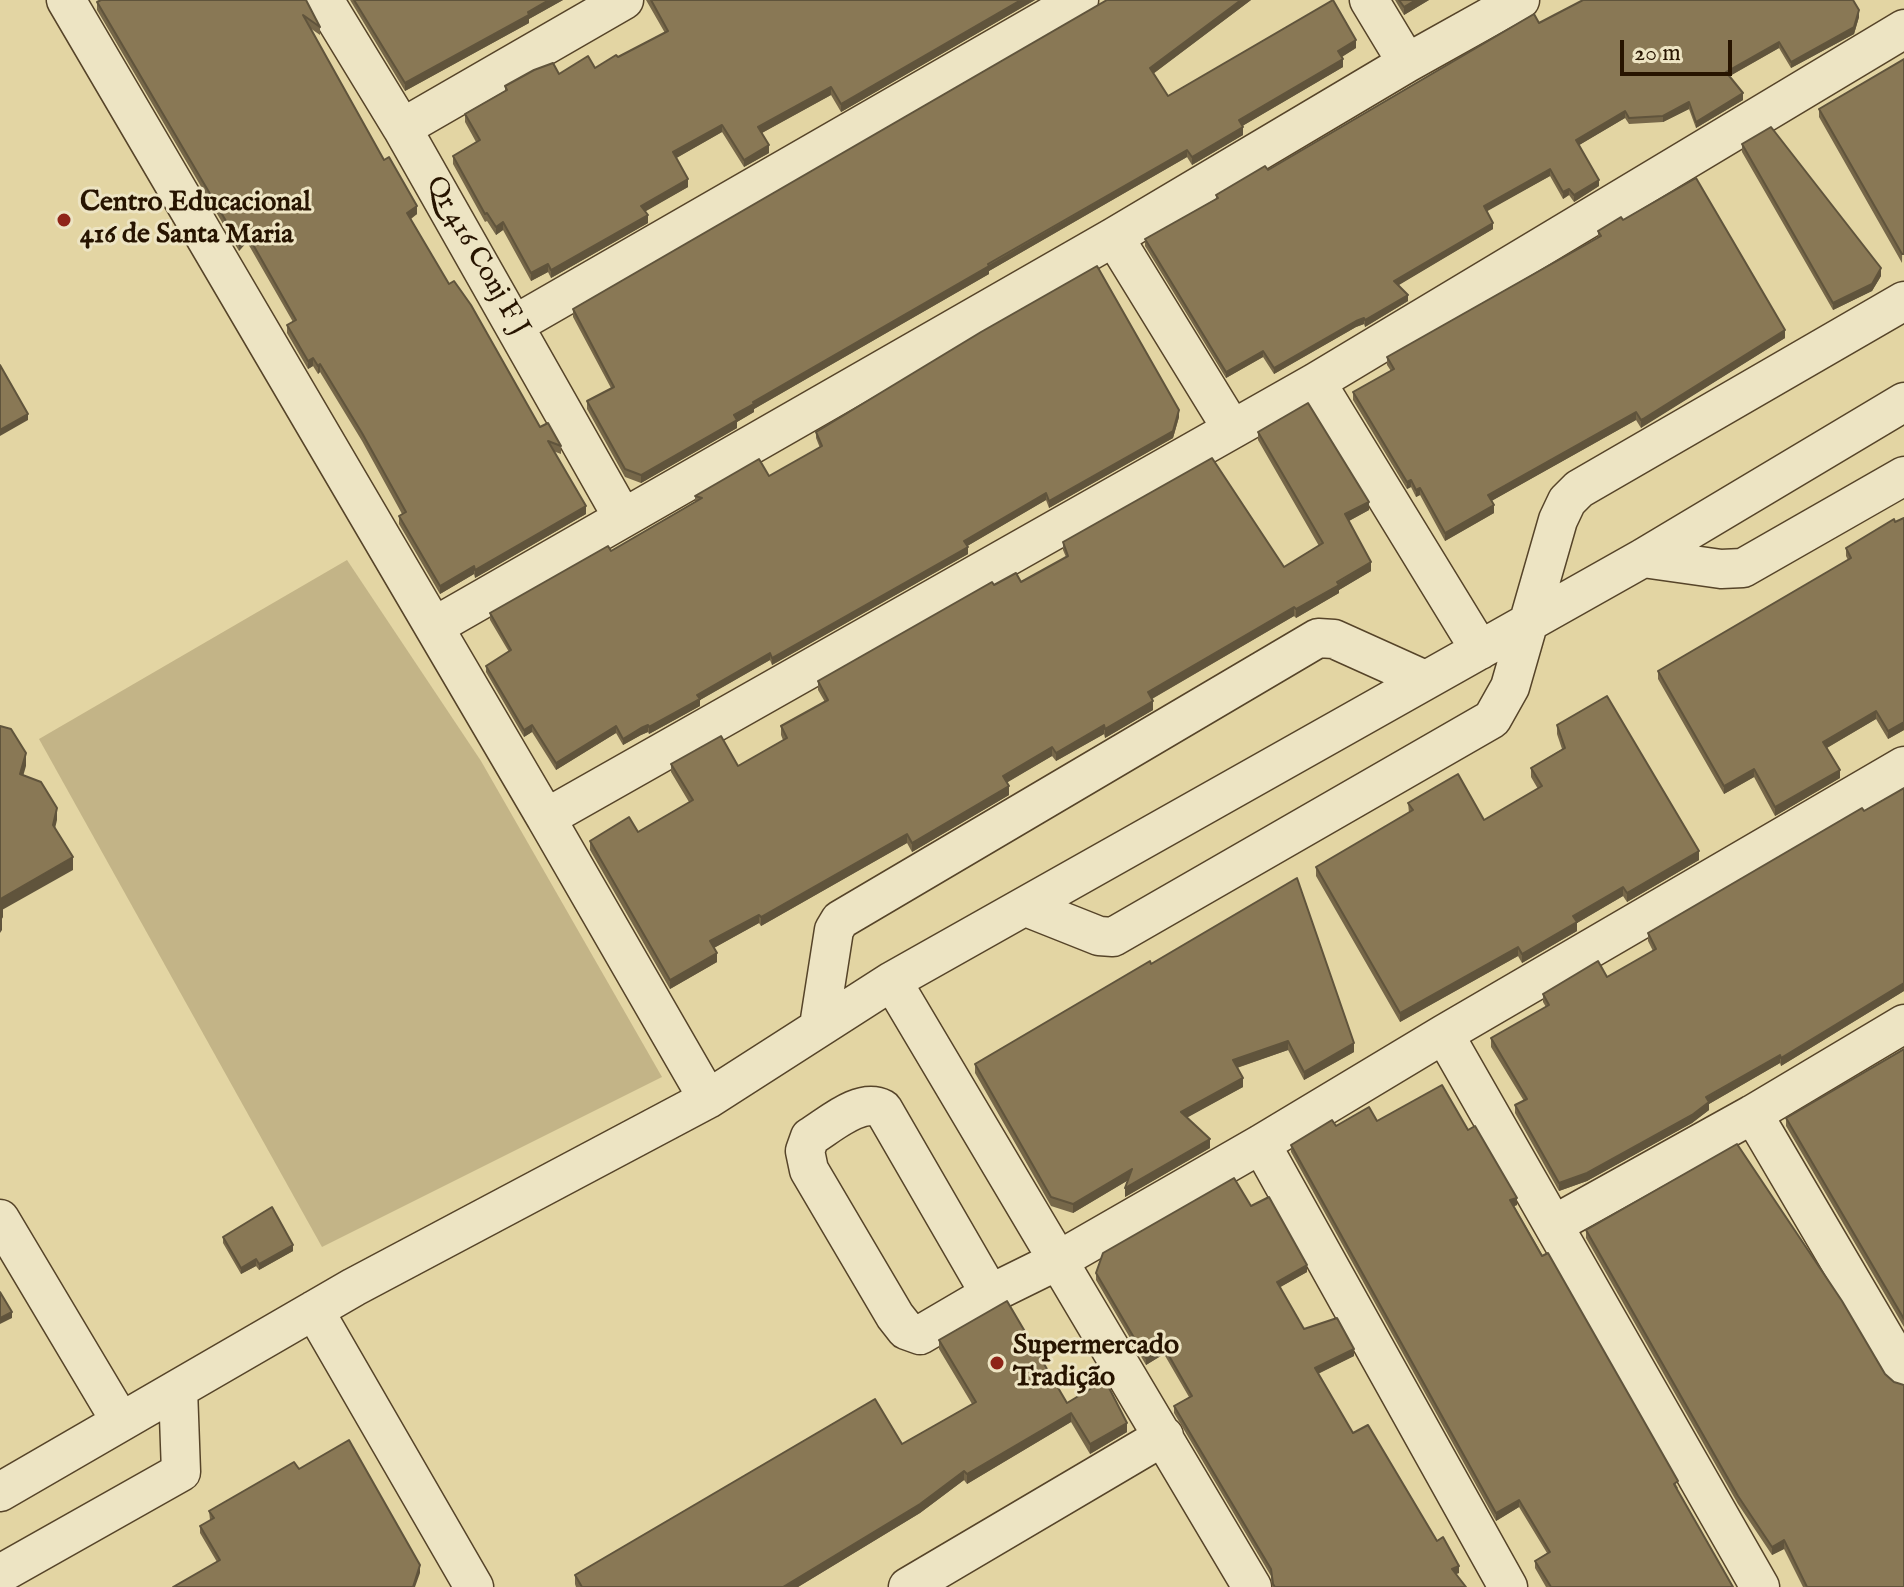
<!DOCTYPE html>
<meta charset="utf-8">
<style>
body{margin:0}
#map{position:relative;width:1904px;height:1587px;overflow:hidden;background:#e3d5a3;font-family:"IM FELL English",serif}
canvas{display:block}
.scale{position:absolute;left:1620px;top:40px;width:112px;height:36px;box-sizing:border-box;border:4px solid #271400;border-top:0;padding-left:10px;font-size:24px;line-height:28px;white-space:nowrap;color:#271400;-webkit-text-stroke:6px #ede4c3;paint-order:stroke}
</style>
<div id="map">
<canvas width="1904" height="1587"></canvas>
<div class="scale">20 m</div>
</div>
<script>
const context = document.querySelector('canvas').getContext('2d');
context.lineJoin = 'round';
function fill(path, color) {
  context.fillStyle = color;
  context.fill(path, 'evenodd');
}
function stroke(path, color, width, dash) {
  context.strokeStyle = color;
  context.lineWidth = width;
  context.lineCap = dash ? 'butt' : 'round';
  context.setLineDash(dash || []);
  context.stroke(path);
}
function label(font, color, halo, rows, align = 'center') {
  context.font = font + ' "IM FELL English",serif';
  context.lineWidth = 6;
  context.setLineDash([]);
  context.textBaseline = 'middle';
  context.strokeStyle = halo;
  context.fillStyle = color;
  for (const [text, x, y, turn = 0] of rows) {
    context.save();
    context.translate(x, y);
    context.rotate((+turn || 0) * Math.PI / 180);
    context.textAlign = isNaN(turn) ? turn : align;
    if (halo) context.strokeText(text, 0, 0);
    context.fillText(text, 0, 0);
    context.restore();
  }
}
const green = new Path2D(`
 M347,560l134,201 181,316 -340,170 -283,-508z`);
const minor = new Path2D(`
 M66,0l480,818
 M324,0l78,128 221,390
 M1369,0l38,63
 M402,128l222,-128
 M1114,237l118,192
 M514,325l565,-325
 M1316,382l164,268
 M1643,558l78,11 22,-1 161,-92
 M435,626l679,-389 293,-174 113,-63
 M1026,907l73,29 14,1 379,-218 18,-32 48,-167 9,-19 12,-12 325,-188
 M892,981l360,606
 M819,1026l15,-96 6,-10 478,-282 16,1 91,41
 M1444,1034l316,553
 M708,1099l-162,-281 770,-436 588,-353
 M1753,1114l151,257
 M1261,1144l247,443
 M0,1219l121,203
 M1555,1224l198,-110 151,-90
 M990,1294l-107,-185c-23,-12 -53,16 -73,28l-5,14 4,19 86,146 11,14 14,5 70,-41 69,-34 202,-116 183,-110 460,-268
 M314,1310l160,277
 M0,1492l354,-205 354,-188 184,-118 751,-423 261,-156
 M0,1574l181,-102 -3,-83
 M908,1587l256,-151`);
const wall = new Path2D(`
 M306,0l14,27v8l-10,-7 74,132 33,54 -6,5 38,65 91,143 21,19v8l-8,-3 33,63 -111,64 -1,-4 -34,20 -41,-70v-8l3,-2 -40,-73 -42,-69 -2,2 -5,-8 -5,3 -21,-36v-8l6,-3 -46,-80 -8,9 -142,-241v-8z
 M350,0h213l-34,19v4l-124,68z
 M646,0h389l-194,112 -10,-17 -69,38 7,20 -25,14 -22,-35 -46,26 12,29 -43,24 3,12 -97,55 -3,-6 -17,9 -28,-51 -7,5 -9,-14 -2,1 -32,-58v-8l23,-14 -11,-20v-8l40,-23v-5l54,-12 36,-6 70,-35z
 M1107,0h144l-98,74 15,22 188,-48 -14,9 1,10 -101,59 1,9 -51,30 -5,-8 -198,114v3l-235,135v3l-17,10v6l-96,55 -16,-6 -38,-68v-8l24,-13 -38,-71v-8z
 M1395,0h34l-25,15z
 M1859,17l-5,17 -63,34 -12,-20 -49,28 13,24 -47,28 -7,-19 -26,13 -34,2 -4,-6 -46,27 20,41 -25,16 -5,-7 -6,4 -13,-23 -64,35 7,18 -95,56 10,16 -43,26 -1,-3 -8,3 -82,47 -11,-17 -37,21 -81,-132v-7l71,-39v-5l52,-25 271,-147z
 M1904,59l-2,204 -83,-146v-8z
 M1742,144l139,132 -9,15 -39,19 -91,-158z
 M1623,220l162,118 -142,88 -2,2 -5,-8 -145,81 3,12 -49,28 -25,-46 -4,2 -5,-10 -4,2 -54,-89v-8l38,-21 -4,-6v-8l211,-120v-6z
 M1179,417l-6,21 -124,70 -3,-8 -79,46 1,8 -196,111 -2,-5 -70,40v6l-51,28 -1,-2 -7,3 -18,10 -7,-12 -60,37 -24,-38 -8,5 -38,-65v-6l23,-14 -19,-32v-7l121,-62 84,-49v-6l74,-20 51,-28 -4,-10v-6z
 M1258,432l111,78 -20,11 22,50 -32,19v3l-43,25 -2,-2 -142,83 1,11 -48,28 -1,-4 -48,27 -4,-5 -45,26 2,13 -97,57 -5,-9 -146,83 -2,-3 -45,25 3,14 -47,27 -80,-139v-9l48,-9 51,-30 -18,-30v-8l67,2 45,-26 -2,-5v-9l44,-24 -7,-12v-9l176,-96 27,-3 45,-25 -3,-7v-8l221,25 35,-21 -61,-106z
 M1904,518v212l-16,9 -12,-20 -49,29 13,30 -65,38 -21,-39 -30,17 -66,-115v-8l190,-111 -2,-4v-8z
 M1557,725l142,135 -72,42 -4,-6 -46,27v8l-55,32 -4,-7 -118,66 -84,-146v-9l93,-54 -1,-10 76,17 54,-31 -7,-12v-9l31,-19 -5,-15z
 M1904,788v203l-123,75 -1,-3 -71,41v6l-17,13 -105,58 -28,10 -44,-78v-8l9,-4 -33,-54v-9l55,-31 -3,-5v-8l64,-17 46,-26 -5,-10v-8z
 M1151,964l203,88 -50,28 -16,-30 -51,18 6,19 -56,30 23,31 -85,49 3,-17 -55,33 -22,-7 -76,-133v-9z
 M1904,1049v278l-118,-201v-8z
 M1377,1121l91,9 49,75 -3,1 164,282 -1,1 56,98h-187l-11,-19v-7l12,-8 -28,-46 -23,14 -205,-369v-7l45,-19z
 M1251,1206l56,66 -27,15 24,42 50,27 -36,18 35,59 84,108 22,32 -3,1 10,13h-194l-1,-11 -97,-163v-7l15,-9 -25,-43 -18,11 -50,-85v-7z
 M1586,1230l299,144 9,8 10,205h-101l-19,-38 -12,6 -34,-51 -152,-266z
 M223,1237l70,14 -34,19 -3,-4 -15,8 -18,-31z
 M939,1340l188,92 -37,22 -19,-32 -104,62 -3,-4 -44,33 -122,74h-222l-1,-3v-9l327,-131 70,-40 -33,-55z
 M299,1469l121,104 -203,-11 -17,-29v-7l10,-6 -1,-9z`);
const shadedWall = new Path2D(`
 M549,0h14l-34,19v4l-124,68v-8z
 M1021,0h14l-194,112v-8z
 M1241,0h10l-101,76v-8z
 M1416,0h13l-25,15v-8z
 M1859,10v7l-5,17 -63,34v-6z
 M1356,40v8l-18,11v-8z
 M1779,42v6l-53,30v-6z
 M1343,59v8l-104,61v-8z
 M831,87v8l-73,40v-8z
 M1743,93v7l-47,28v-6z
 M1689,102v7l-26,13v-6z
 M1625,111v7l-49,29v-7z
 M722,125v7l-49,28v-8z
 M1243,127v8l-51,30v-8z
 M769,145v8l-25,14v-7z
 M1187,150v7l-198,114v3l-235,135v3l-17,10v6l-96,55v-8l93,-60 19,-13z
 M1550,169v7l-66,37v-7z
 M688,179v8l-47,27v-8z
 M1599,180v6l-25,16v-7z
 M1569,189v6l-6,4v-7z
 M417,206v8l-10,7v-8z
 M648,215v8l-97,55v-8z
 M503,222v8l-7,5v-8z
 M1493,223v6l-99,59v-7z
 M247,234v8l-8,9v-8z
 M548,264v8l-17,9v-8z
 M1881,268v8l-9,15 -39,19v-7z
 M1408,295v6l-43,26v-7z
 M1364,318v6l-8,3 -82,47v-6l82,-47z
 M1785,330v8l-144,90v-8z
 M1263,351v6l-37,21v-6z
 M313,358v8l-5,3v-8z
 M320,364v8l-2,2v-8z
 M1179,410v7l-6,21 -124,70v-7z
 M1636,412v8l-148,83v-8z
 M28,414v6l-28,16v-6z
 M1411,480v7l-4,2v-7z
 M1420,488v7l-4,2v-7z
 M1046,493v7l-82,48v-7z
 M1369,502v8l-24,13v-9z
 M1494,505v8l-49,28v-8z
 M586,506v8l-111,64v-8z
 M968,547v7l-196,111v-7z
 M1371,562v9l-32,19v3l-43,25v-9z
 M474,566v8l-34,20v-8z
 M1294,607v9l-146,85v-9z
 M770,653v7l-70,40v6l-51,28v-7l48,-32z
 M1153,701v9l-48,28v-9z
 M1876,711v8l-53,31v-8z
 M1904,722v8l-16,9v-8z
 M532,725v7l-8,5v-7z
 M648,725v7l-7,3 -18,10v-6l18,-11z
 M1104,725v9l-48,27v-8z
 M616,726v7l-60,37v-7z
 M1052,747v9l-49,29v-9z
 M26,753v13l-6,21v-13z
 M1754,769v8l-30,17v-8z
 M1840,770v8l-65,38v-9z
 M1009,786v9l-97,57v-9z
 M57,808v12l-4,17v-12z
 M907,834v9l-146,83v-9z
 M1699,851v9l-72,42v-9z
 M73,857v13l-71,40v-12z
 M1623,887v9l-46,27v8l-55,32v-9l51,-38z
 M759,915v8l-49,27v-9z
 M2,917v13l-2,3v-13z
 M1518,947v9l-118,66v-9z
 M717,953v9l-47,27v-9z
 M1904,983v8l-123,75v-8z
 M1288,1041v9l-55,19v-9z
 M1354,1043v9l-50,28v-8z
 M1780,1055v8l-71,41v6l-17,13 -105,58 -28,10v-8z
 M1243,1078v9l-62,34v-9z
 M1210,1139v9l-85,49v-9z
 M1132,1169v9l-59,35v-9z
 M1517,1198v7l-7,3v-8z
 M293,1245v6l-34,19v-6z
 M256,1259v7l-15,8v-6z
 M1307,1265v7l-30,17v-7z
 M12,1312v6l-12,6v-6z
 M1164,1347v7l-18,11v-7z
 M1354,1349v7l-39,19v-7z
 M1071,1413v9l-104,62v-10z
 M1127,1423v9l-37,22v-10z
 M964,1471v9l-44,33 -122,74h-15z
 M1519,1500v7l-23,14v-8z
 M1784,1540v9l-12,6v-8z
 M420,1565v8l-5,14h-2z
 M1459,1566v7l-7,2v-6z`);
const building = new Path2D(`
 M101,0h205l14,27 -17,-12 81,145 5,-3 28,49 -10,7 42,71 5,-3 17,24 69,122 8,-4 13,23 -13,-5 38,65 -111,64 -1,-4 -34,20 -41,-70 7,-4 -44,-79 -42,-69 -2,2 -5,-8 -5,3 -21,-36 9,-5 -49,-86 -8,9 -142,-241z
 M354,0h195l-21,12 1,3 -124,68z
 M651,0h370l-180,104 -10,-17 -73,40 11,18 -25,15 -22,-35 -49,27 15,27 -47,27 7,9 -97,55 -3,-6 -17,9 -28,-51 -7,5 -9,-14 -2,1 -32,-58 27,-16 -15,-26 42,-24 -2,-4 29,-16 19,-7 6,11 29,-18 7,12 21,-13 2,2 50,-26z
 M1107,0h134l-91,68 18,28 165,-96 23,40 -18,11 5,8 -104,61 4,7 -51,30 -5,-7 -199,114 1,2 -236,136 1,2 -20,11 3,5 -96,55 -16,-6 -38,-68 27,-14 -41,-78z
 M1399,0h17l-12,7z
 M1583,0h270l6,10 -5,17 -63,35 -12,-20 -53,30 17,21 -47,29 -7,-20 -26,14 -34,2 -4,-7 -49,29 23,40 -25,15 -5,-6 -6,3 -13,-23 -66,37 9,17 -99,58 14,14 -43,25 -1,-2 -8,3 -82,47 -11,-17 -37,21 -81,-133 73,-41 -2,-3 49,-29 3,4 266,-156 5,9z
 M1904,59v195h-2l-83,-145z
 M1771,127l110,141 -9,16 -39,19 -91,-159z
 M1696,178l89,152 -142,89 -2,1 -5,-8 -148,83 6,10 -49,28 -25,-45 -4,2 -5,-10 -4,2 -54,-90 41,-23 -7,-12 214,-121 -3,-5 23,-14 2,3z
 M1097,266l82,144 -6,21 -124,70 -3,-8 -82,48 4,6 -196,111 -2,-5 -73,42 3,4 -51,28 -1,-2 -7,3 -18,11 -7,-13 -60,37 -24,-38 -8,5 -38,-64 25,-16 -21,-37 118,-67 3,5 91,-53 -7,-2 64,-37 10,17 53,-30 -6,-14 165,-100z
 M0,365l28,49 -28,16z
 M1308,403l61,99 -24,12 26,48 -34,20 2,3 -43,24 -2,-2 -146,85 5,9 -48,28 -1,-4 -48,28 -4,-6 -49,29 6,10 -97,57 -5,-9 -146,83 -2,-2 -49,26 7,12 -47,27 -80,-139 39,-24 9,15 55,-32 -22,-36 50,-28 17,30 49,-28 -6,-12 47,-26 -10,-19 174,-99 2,3 22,-12 5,9 47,-26 -5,-14 149,-84 72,109 39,-24 -65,-111z
 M1904,518v204l-16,9 -12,-20 -53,31 17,28 -65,37 -21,-38 -30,17 -66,-115 193,-113 -5,-10 48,-29 1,3z
 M1607,696l92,155 -72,42 -4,-6 -50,29 4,6 -55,32 -4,-7 -118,66 -84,-146 97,-57 -5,-7 50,-29 26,46 58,-34 -11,-18 34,-20 -8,-23z
 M0,726l11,3 15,24 -6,21 21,8 16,26 -4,17 20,32 -71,41v19l-2,3z
 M1904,788v195l-123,75 -1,-3 -74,42 3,5 -17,13 -105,58 -28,10 -44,-78 12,-6 -36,-61 58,-33 -6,-11 55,-33 9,16 49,-28 -8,-16 214,-125 2,3z
 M1297,878l57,165 -50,29 -16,-31 -55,19 10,18 -62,34 29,27 -85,49 7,-19 -59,35 -22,-7 -76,-133 175,-103 1,3z
 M1904,1049v270l-118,-201z
 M1442,1085l26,45 7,-4 42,72 -7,2 32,56 6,-3 130,228 -4,3 59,103h-182l-16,-26 15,-9 -31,-52 -23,13 -205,-368 41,-25 4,6 33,-19 8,14z
 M1737,1144l105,157 43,73 9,8 10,3v202h-97l-23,-47 -12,7 -34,-51 -152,-266z
 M1234,1178l17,28 18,-9 38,68 -30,17 27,47 33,-11 17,31 -39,19 38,65 15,-8 69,116 6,-4 16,29 -7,3 14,18h-191l-2,-3 -2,-15 -97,-163 18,-10 -28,-49 -18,11 -50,-85 7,-20z
 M272,1207l21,38 -34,19 -3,-5 -15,9 -18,-31z
 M0,1292l12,20 -12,6z
 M1007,1301l60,102 38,-23 22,43 -37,21 -19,-31 -104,61 -3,-3 -44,33 -137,83h-201l-7,-12 300,-176 27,45 74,-42 -37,-62z
 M349,1440l71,125 -7,22h-240l47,-27 -20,-34 14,-8 -5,-7 85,-49 5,7z`);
const markers = [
 [64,220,8,"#8f2418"],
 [997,1363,8,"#8f2418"]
];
const poiNames = [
 ["Centro Educacional",80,204],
 ["416 de Santa Maria",80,236],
 ["Supermercado",1013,1347],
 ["Tradição",1013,1379]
];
const streetNames = [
 ["Qr 416 Conj F J",476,257,60]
];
fill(green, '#c3b487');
stroke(minor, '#564429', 41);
stroke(minor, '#ede4c3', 38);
fill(wall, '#766749');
fill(shadedWall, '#60543c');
fill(building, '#897855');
stroke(building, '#60543c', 2);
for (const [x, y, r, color] of markers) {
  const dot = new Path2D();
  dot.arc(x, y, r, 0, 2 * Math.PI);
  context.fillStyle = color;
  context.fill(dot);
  stroke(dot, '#ede4c3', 3);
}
label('bold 28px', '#271400', '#ede4c3', poiNames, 'left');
label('28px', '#271400', '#ede4c3', streetNames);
</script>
